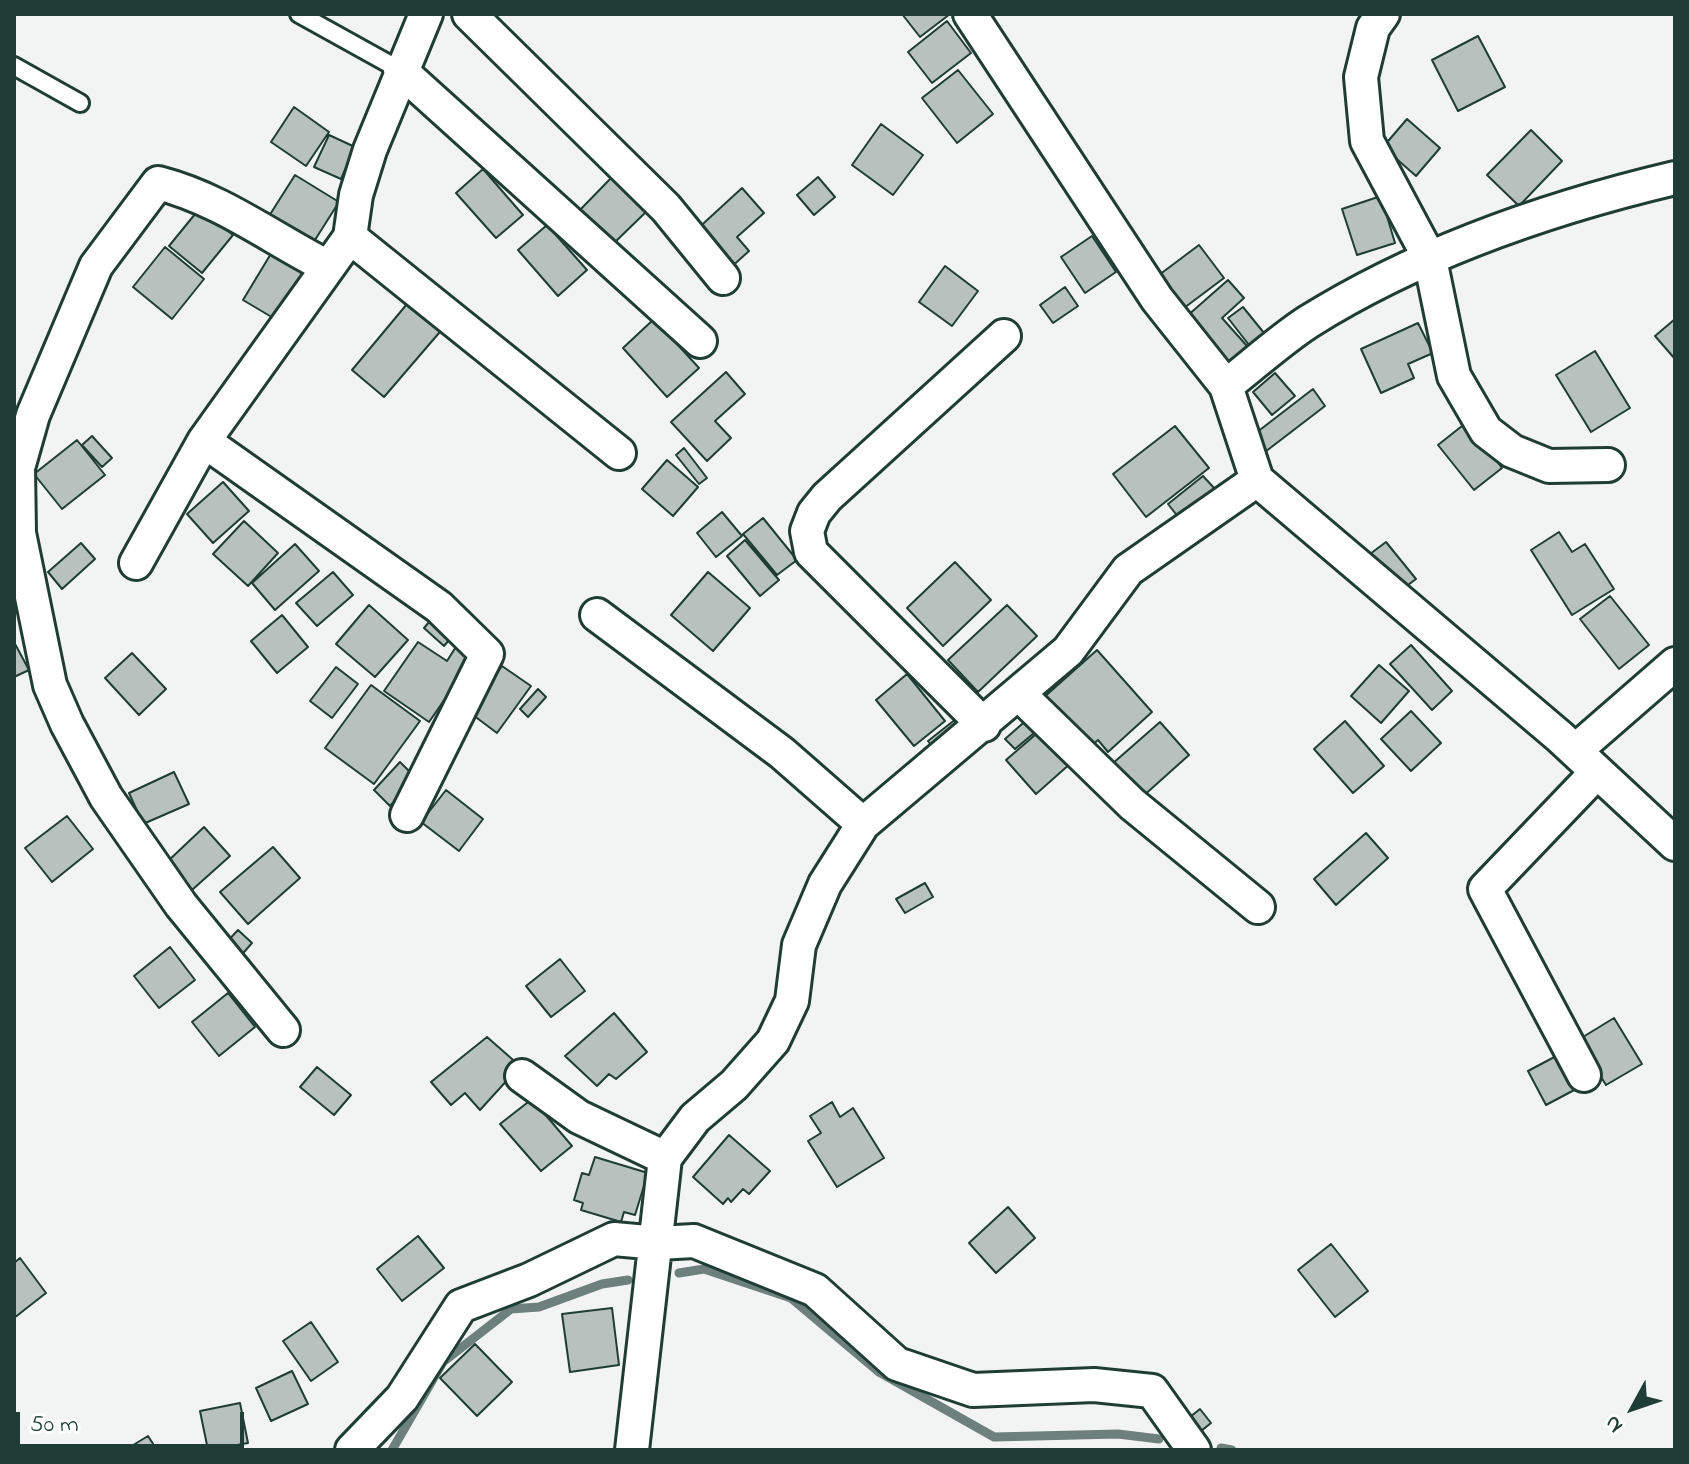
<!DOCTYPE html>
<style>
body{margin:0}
#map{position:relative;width:1689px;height:1464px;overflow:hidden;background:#f2f3f3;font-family:"Indie Flower",sans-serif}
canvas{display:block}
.frame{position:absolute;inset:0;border:16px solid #1f3d34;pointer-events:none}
.north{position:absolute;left:1593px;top:1368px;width:80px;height:80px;-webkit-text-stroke:6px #fff;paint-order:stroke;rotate:230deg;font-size:22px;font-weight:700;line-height:32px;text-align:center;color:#1f3d34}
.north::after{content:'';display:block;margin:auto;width:28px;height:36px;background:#1f3d34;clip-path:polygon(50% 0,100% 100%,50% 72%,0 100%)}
.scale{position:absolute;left:16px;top:1412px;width:228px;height:36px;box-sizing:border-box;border:4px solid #1f3d34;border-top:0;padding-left:10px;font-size:24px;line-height:28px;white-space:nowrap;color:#1f3d34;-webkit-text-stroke:6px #fff;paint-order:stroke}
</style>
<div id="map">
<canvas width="1689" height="1464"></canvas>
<div class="frame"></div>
<div class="north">N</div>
<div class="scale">50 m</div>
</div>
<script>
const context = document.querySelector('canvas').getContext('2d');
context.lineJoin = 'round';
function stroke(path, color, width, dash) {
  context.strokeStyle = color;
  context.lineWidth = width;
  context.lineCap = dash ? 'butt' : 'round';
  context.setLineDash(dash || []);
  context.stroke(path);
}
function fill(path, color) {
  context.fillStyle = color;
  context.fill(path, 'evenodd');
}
const stream = new Path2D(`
 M679,1273l25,-4 87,29 88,74 115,65 124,-3 41,5
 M1221,1448l11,2
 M392,1450l51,-88 68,-53 28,-2 63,-23 26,-4`);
const building = new Path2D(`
 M902,14h48l-30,23z
 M947,21l24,32 -39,30 -24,-31z
 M1478,36l27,51 -47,24 -26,-51z
 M958,70l35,44 -36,29 -35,-45z
 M294,107l35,25 -23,34 -35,-24z
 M1407,119l33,29 -24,28 -33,-29z
 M881,124l42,31 -30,40 -41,-30z
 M1531,130l31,31 -43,45 -32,-31z
 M329,135l26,12 -14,32 -27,-12z
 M483,169l40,46 -27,23 -40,-45z
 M295,175l44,27 -31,49 -44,-27z
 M613,176l35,34 -36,35 -34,-33z
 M818,177l17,20 -21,18 -17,-20z
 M742,188l22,25 -27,24 12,14 -21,19 -35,-37z
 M1381,196l14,47 -38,12 -15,-46z
 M200,208l33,27 -31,38 -33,-27z
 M547,225l40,45 -29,26 -40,-46z
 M1092,236l24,36 -31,21 -24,-36z
 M1199,245l25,33 -40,30 -25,-33z
 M165,247l39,32 -32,40 -39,-32z
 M275,247l36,21 -31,54 -37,-22z
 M945,266l33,25 -26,35 -33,-24z
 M1228,280l16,18 -22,20 25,28 -27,24 -42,-46z
 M1065,287l13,19 -25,17 -13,-18z
 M412,298l33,28 -61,71 -32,-27z
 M1243,307l21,26 -15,12 -21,-27z
 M654,319l45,49 -32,29 -44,-49z
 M1675,319v40l-20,-23z
 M1418,323l15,30 -25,11 6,14 -33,15 -20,-44z
 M1595,351l35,57 -39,24 -35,-57z
 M726,372l19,22 -30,27 16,17 -24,23 -36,-39z
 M1275,373l20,23 -23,19 -19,-23z
 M1313,389l12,17 -60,46 -13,-16z
 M1467,422l35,46 -28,22 -36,-45z
 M1175,426l34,42 -63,49 -33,-43z
 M92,436l20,22 -10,9 -20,-22z
 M77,440l28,35 -43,34 -28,-35z
 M684,448l23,30 -8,6 -23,-29z
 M667,460l31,27 -25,29 -31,-27z
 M1203,476l12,13 -36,29 -11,-14z
 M223,482l26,29 -36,32 -26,-29z
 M722,512l20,24 -26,21 -19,-24z
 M763,518l34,42 -20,15 -34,-41z
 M244,521l34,32 -30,33 -35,-32z
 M1559,532l13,20 13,-8 29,45 -42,26 -41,-65z
 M745,540l34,40 -19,16 -33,-40z
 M1386,542l30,37 -20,15 -30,-37z
 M81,543l14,16 -33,30 -14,-17z
 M295,544l24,27 -44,39 -23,-27z
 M955,562l36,38 -48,46 -36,-38z
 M333,572l20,23 -36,31 -21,-23z
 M708,572l42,36 -37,43 -42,-36z
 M1610,596l39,49 -30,24 -39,-50z
 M369,605l39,35 -33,37 -39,-33z
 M1007,605l30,31 -59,56 -30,-32z
 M282,615l26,32 -31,26 -26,-32z
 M435,615l20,18 -11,13 -20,-18z
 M14,642l15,28 -15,7z
 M418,642l29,19 12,-19 17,12 -47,68 -45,-31z
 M1411,645l41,46 -20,19 -42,-46z
 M1097,650l55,62 -44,40 -10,-12 -11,10 -45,-51z
 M132,653l34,36 -27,26 -34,-37z
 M1379,665l30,26 -28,32 -30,-27z
 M502,666l29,20 -34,47 -28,-21z
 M336,667l22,17 -26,34 -22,-17z
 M907,674l38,47 -31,25 -38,-46z
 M371,685l49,36 -46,63 -49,-36z
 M538,689l8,8 -18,20 -8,-8z
 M1411,711l30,32 -30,28 -30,-32z
 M961,715l9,12 -33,26 -9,-12z
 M1030,717l10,11 -25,21 -10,-10z
 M1345,721l39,45 -31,27 -39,-44z
 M1160,722l29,33 -48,43 -29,-34z
 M1042,729l29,34 -35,31 -30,-34z
 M400,762l16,16 -26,28 -16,-16z
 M174,772l15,32 -46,20 -14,-31z
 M446,790l37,29 -24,32 -38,-29z
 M67,816l26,33 -41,33 -27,-34z
 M204,827l26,29 -38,34 -25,-28z
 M1366,833l22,25 -52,47 -22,-26z
 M273,847l27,31 -52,46 -28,-32z
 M925,883l8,14 -28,16 -9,-14z
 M238,930l14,13 -15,17 -14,-14z
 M170,947l25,33 -36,28 -25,-32z
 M560,959l25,32 -34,26 -25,-31z
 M228,993l27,34 -36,29 -27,-34z
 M614,1013l33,39 -31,27 -7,-5 -12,12 -32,-30z
 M1614,1018l28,46 -36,21 -28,-45z
 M487,1037l33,29 -40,44 -15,-17 -14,12 -20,-23z
 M1560,1054l18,34 -32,17 -18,-34z
 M317,1067l34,28 -17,20 -34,-28z
 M532,1099l40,47 -31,25 -41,-47z
 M832,1102l8,15 13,-9 31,50 -47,29 -29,-46 13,-8 -11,-17z
 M729,1135l41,36 -21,23 -6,-5 -12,13 -3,-4 -5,6 -30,-27z
 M595,1157l53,16 -13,42 -11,-3 -3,10 -40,-12 2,-7 -9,-3 8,-27 7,2z
 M1008,1207l27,31 -39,35 -27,-30z
 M418,1236l26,32 -42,33 -25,-32z
 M1331,1244l37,47 -33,26 -37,-47z
 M20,1258l26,35 -32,25v-55z
 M612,1308l7,57 -49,7 -8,-58z
 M311,1322l27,40 -27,19 -28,-40z
 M475,1344l37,38 -35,34 -37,-38z
 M292,1371l16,33 -37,17 -15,-33z
 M240,1403l8,40 -40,7 -8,-39z
 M1200,1409l11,14 -20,16 -11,-14z
 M148,1436l9,14h-32z`);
const service = new Path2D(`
 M299,14l101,56
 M14,66l66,37`);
const minor = new Path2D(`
 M469,14l197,194 57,70
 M1383,14l-10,14 -12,49 6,64 63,118 24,117 32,55 26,20 37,15 59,-1
 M400,70l300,271
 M350,237l269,216
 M1226,386c27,-21 53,-45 82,-64 112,-70 240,-114 367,-144
 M204,441l235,166 48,47 -80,161
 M1257,480l303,257 115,107
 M136,563l68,-122 146,-204 6,-42 14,-45 56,-136
 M597,615l185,138 81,71
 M1020,695l112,109 126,103
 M984,725l-173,-173 -4,-21 7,-18 13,-16 177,-161
 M1575,751l100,-87
 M283,1030l-102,-125 -75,-108 -39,-73 -17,-39 -31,-152 -1,-65 15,-53 63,-149 62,-83c63,16 113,55 170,84
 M1584,1075l-99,-186 112,-117
 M522,1076l57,41 86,41
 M352,1450l50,-52 59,-92 68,-26 85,-41 44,4 36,-2 121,49 82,74 76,26 121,-5 58,6 42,59
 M632,1450l33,-292 30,-40 39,-33 39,-44 19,-40 7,-56 26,-61 38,-60 205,-173 60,-81 129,-90 -31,-94 -69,-87 -187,-285`);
stroke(stream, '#6d807b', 9);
fill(building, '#b7c1bd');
stroke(building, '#1f3d34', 2);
stroke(service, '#1f3d34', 22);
stroke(minor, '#1f3d34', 38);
stroke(service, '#fff', 16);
stroke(minor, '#fff', 32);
</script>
